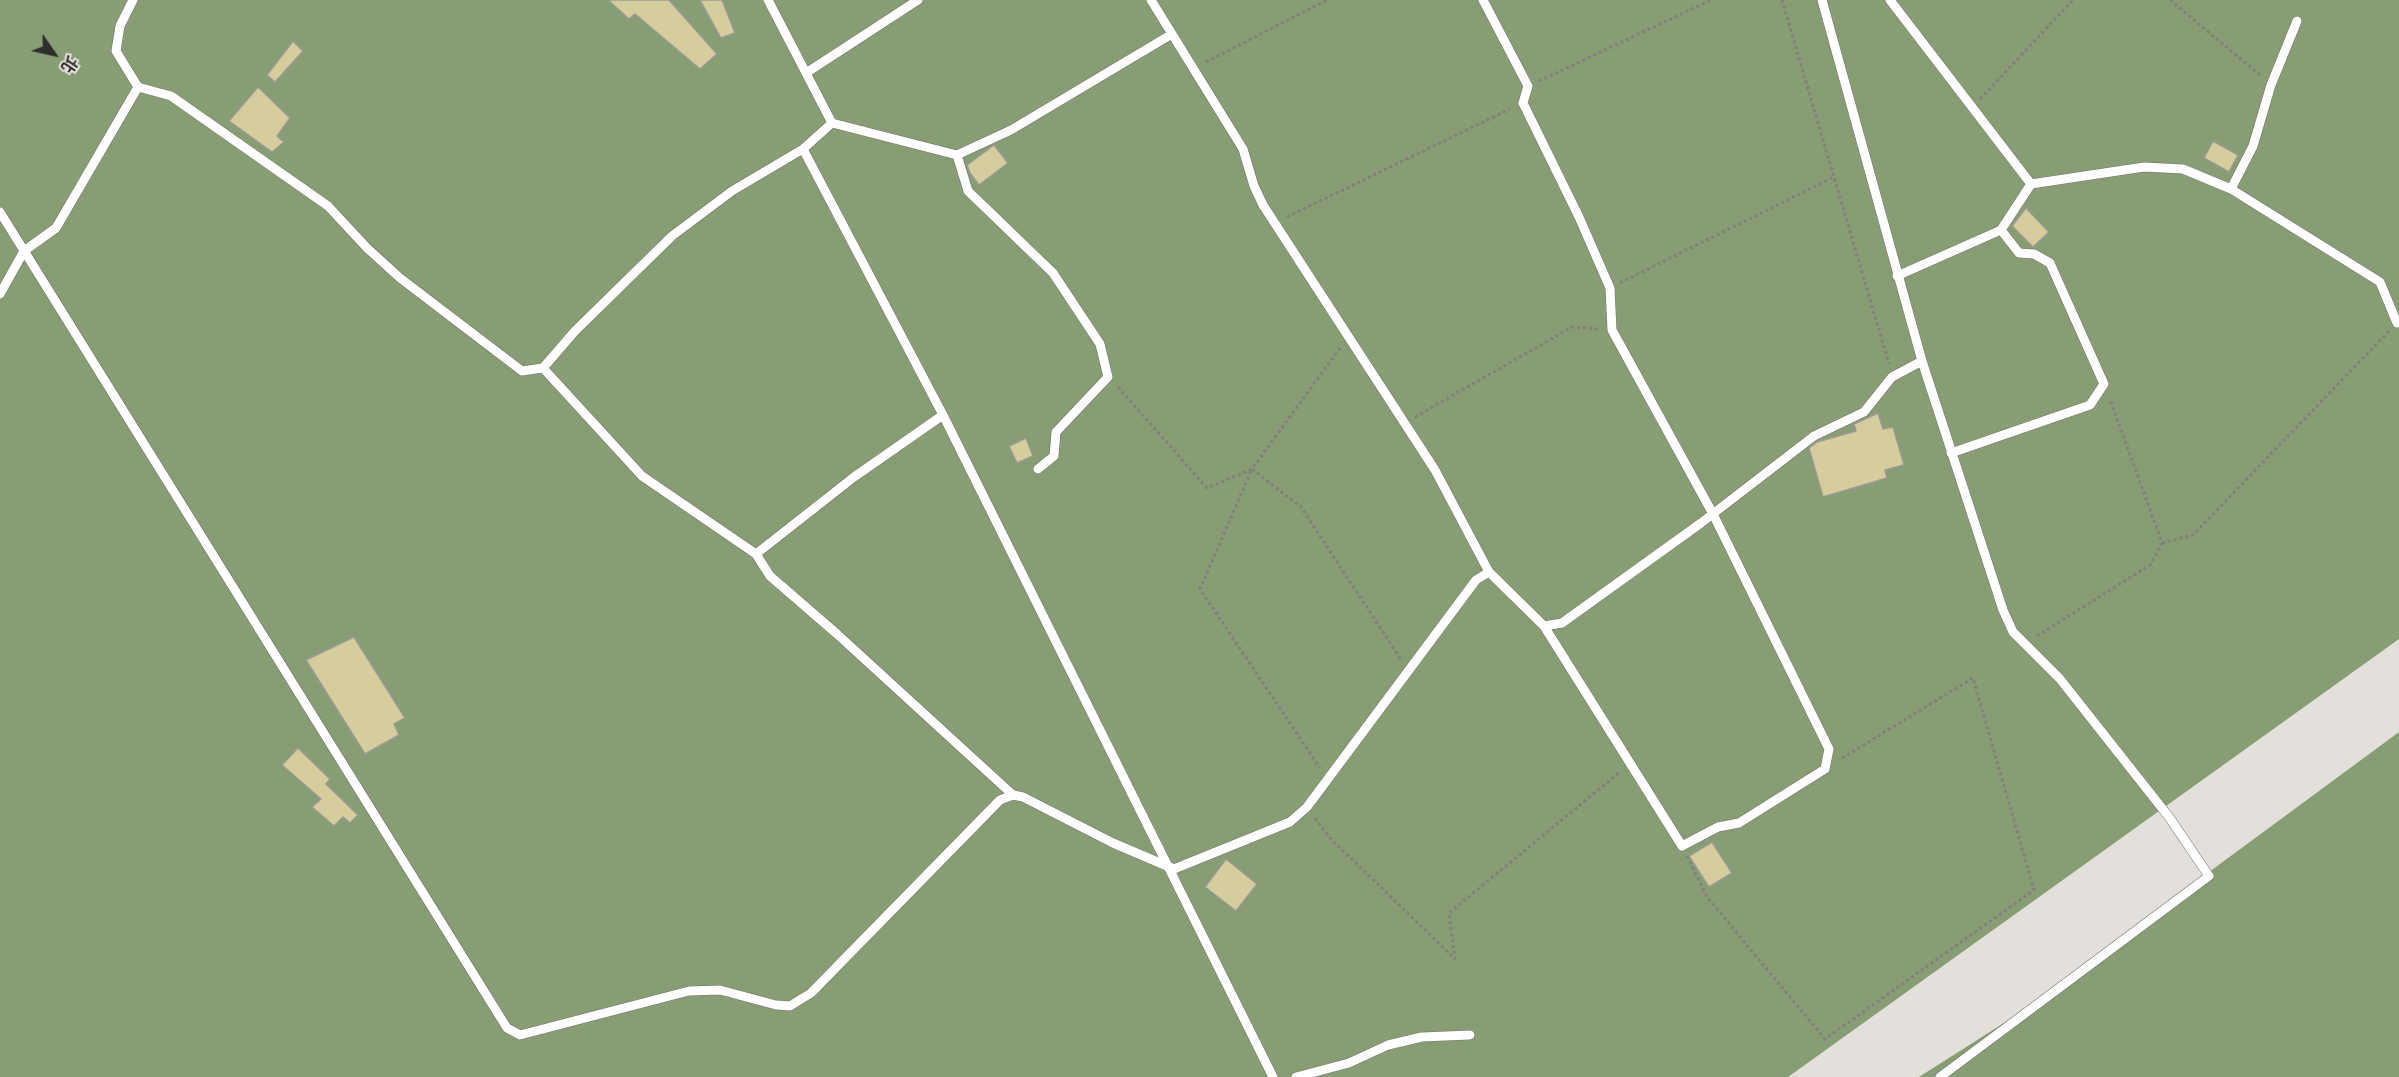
<!DOCTYPE html>
<meta charset="utf-8">
<style>
body{margin:0}
#map{position:relative;width:2399px;height:1077px;overflow:hidden;background:#e3dfda;font-family:Cabin,"Noto Sans TC",sans-serif}
canvas{display:block}
.north{position:absolute;left:24px;top:24px;width:60px;height:60px;-webkit-text-stroke:4px #e3dfda;paint-order:stroke;rotate:124deg;font-size:16px;font-weight:700;line-height:24px;text-align:center;color:#2f2e2c}
.north::after{content:'';display:block;margin:auto;width:21px;height:27px;background:#2f2e2c;clip-path:polygon(50% 0,100% 100%,50% 72%,0 100%)}
</style>
<div id="map">
<canvas width="2399" height="1077"></canvas>
<div class="north">北</div>
</div>
<script>
const context = document.querySelector('canvas').getContext('2d');
context.lineJoin = 'round';
function fill(path, color) {
  context.fillStyle = color;
  context.fill(path, 'evenodd');
}
function stroke(path, color, width, dash) {
  context.strokeStyle = color;
  context.lineWidth = width;
  context.lineCap = dash ? 'butt' : 'round';
  context.setLineDash(dash || []);
  context.stroke(path);
}
const water = new Path2D(`
 M0,0h2399v639l-611,438h-1788z
 M2399,732v345h-480l88,-56z`);
const building = new Path2D(`
 M608,0h61l48,54 -17,15 -65,-55 -6,5z
 M700,0h22l13,33 -14,5z
 M293,41l10,10 -28,31 -8,-7z
 M258,87l32,31 -13,18 7,6 -12,10 -43,-31z
 M2213,141l25,14 -9,17 -25,-14z
 M994,145l14,18 -29,22 -9,-12 -3,-8z
 M2026,208l23,24 -16,15 -21,-21z
 M1878,413l5,16 10,-2 11,38 -19,5 2,8 -64,19 -14,-49 8,-6 39,-11 -2,-7z
 M1026,438l7,18 -16,7 -8,-17z
 M354,637l51,81 -11,6 5,11 -34,19 -59,-94z
 M298,748l32,31 -4,5 32,31 -8,8 -7,-6 -9,9 -22,-19 9,-8 -39,-34z
 M1712,842l20,31 -23,14 -20,-31z
 M1226,859l31,25 -21,27 -31,-24z`);
const path = new Path2D(`
 M1782,0l107,364
 M2170,0l91,76
 M1206,62l121,-62
 M1539,81l172,-81
 M1980,99l93,-99
 M1287,217l223,-108
 M1620,283l214,-106
 M1340,348l-88,121 49,38 101,154
 M1118,387l89,101 45,-19 -52,120 120,179
 M1415,417l157,-90 26,2
 M2162,543l31,-8 196,-204
 M2037,636l113,-71 12,-22 -52,-144
 M1315,818l15,20 125,121 -6,-46 171,-141
 M1687,856l20,41 118,142 209,-149 -61,-212 -134,82`);
const service = new Path2D(`
 M1151,0l92,149 11,37 9,19 172,265 54,102
 M1483,0l45,86 -5,17 56,114 31,71 2,42 101,184 116,235 -4,20 -86,54 -21,4 -36,19 -138,-220
 M1822,0l100,361 81,249 10,22 47,47 109,138 40,59 -269,201
 M1890,0l141,184 113,-17 39,2 48,20 149,93 17,41
 M806,73l112,-73
 M138,87l33,9 157,110 39,42 33,30 122,93 21,-3 32,-37 97,-95 60,-45 71,-42 29,-26 -64,-123
 M832,123l125,32 54,-25 161,-96
 M803,149l140,266
 M957,155l11,36 85,82 47,71 8,33 -52,55 -2,24 -16,13
 M2231,189l22,-43 18,-61 26,-64
 M0,212l507,816 13,7 169,-44 31,-1 56,15 14,1 21,-13 189,-193 13,-5 10,2 90,46 61,26 116,-47 17,-15 169,-227 13,-8 55,54 18,-3 139,-100 113,-87 50,-24 28,-35 30,-16
 M2001,230l30,-46
 M1897,276l104,-46 18,23 15,1 16,9 54,121 -14,21 -139,48
 M0,294l24,-43 32,-23 82,-141 -22,-36 4,-25 13,-26
 M543,368l99,108 114,78
 M1013,795l-176,-161 -67,-58 -14,-22 98,-77 89,-62 330,662
 M1296,1077l53,-14 39,-18 34,-8 48,-2`);
fill(water, '#879d73');
fill(building, '#d5cd9c');
stroke(building, '#9b9a95', 1.5);
stroke(service, '#76726e', 10);
stroke(path, '#82807c', 3, [3, 3]);
stroke(service, '#fff', 9);
</script>
